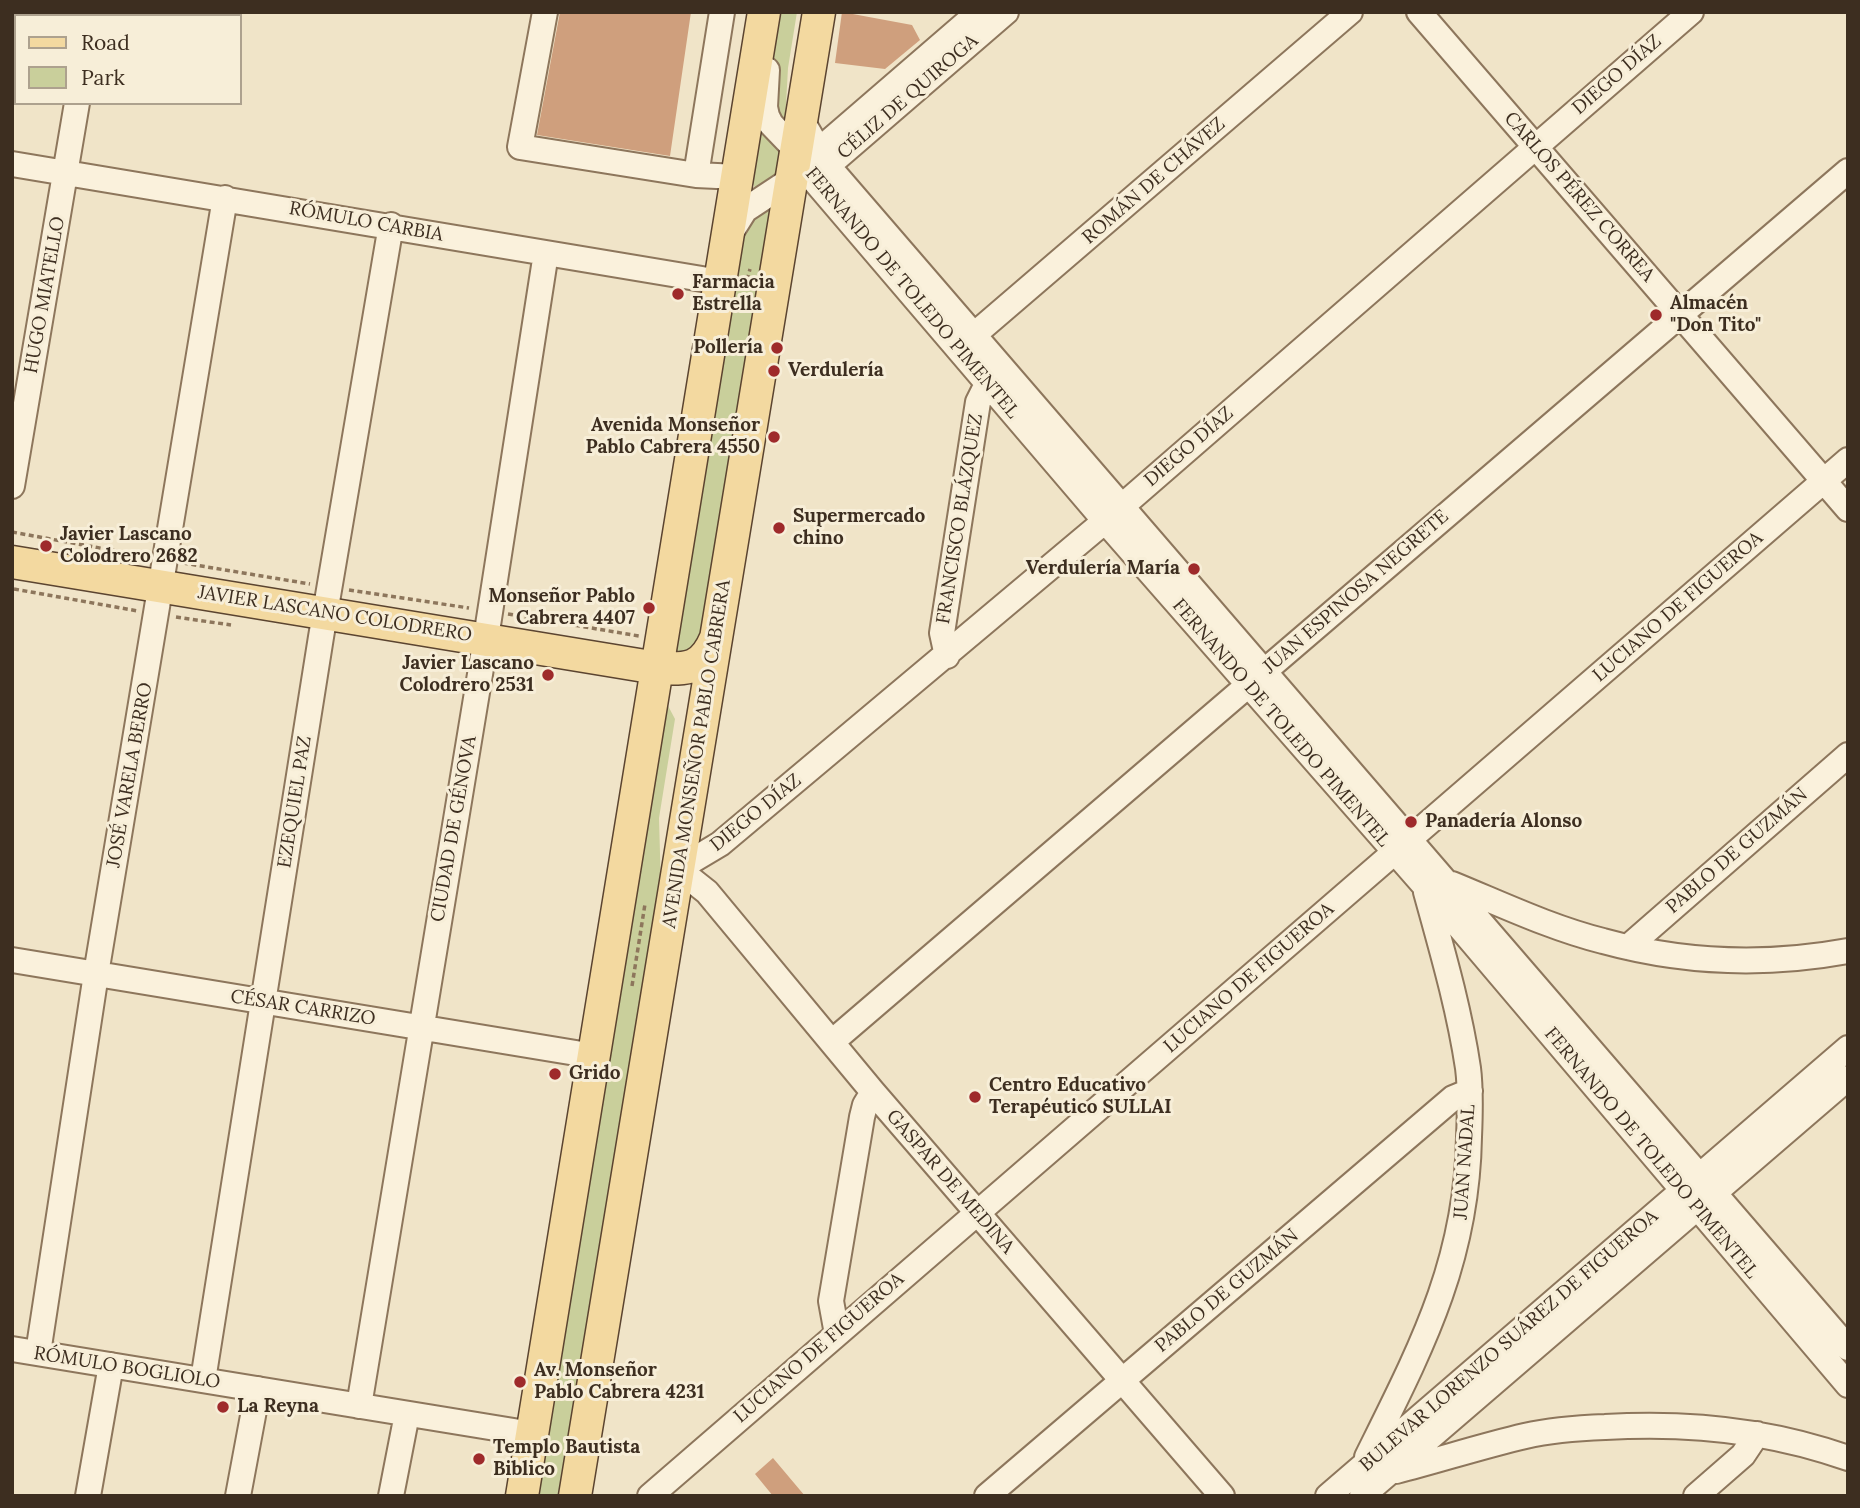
<!DOCTYPE html>
<meta charset="utf-8">
<style>
body{margin:0}
#map{position:relative;width:1860px;height:1508px;overflow:hidden;background:#f0e4c8;font-family:Lora,serif}
canvas{display:block}
.frame{position:absolute;inset:0;border:14px solid #3d2e20;pointer-events:none}
.legend{position:absolute;left:14px;top:14px;width:228px;height:91px;box-sizing:border-box;background:#f7eed8;border:2px solid #ada18e;margin:0;padding:9px 12px;list-style:none;font-size:21px;color:#3d2e20}
.legend li{display:flex;align-items:center;gap:14px;height:35px}
.legend b{width:35px;border:2px solid #ada18e}
</style>
<div id="map">
<canvas width="1860" height="1508"></canvas>
<div class="frame"></div>
<ul class="legend">
<li><b style="height:9px;background:#f3d9a0"></b>Road</li>
<li><b style="height:19px;background:#c9cf9b"></b>Park</li>
</ul>
</div>
<script>
const context = document.querySelector('canvas').getContext('2d');
context.lineJoin = 'round';
function fill(path, color) {
  context.fillStyle = color;
  context.fill(path, 'evenodd');
}
function stroke(path, color, width, dash) {
  context.strokeStyle = color;
  context.lineWidth = width;
  context.lineCap = dash ? 'butt' : 'round';
  context.setLineDash(dash || []);
  context.stroke(path);
}
function label(font, color, halo, rows, align = 'center') {
  context.font = font + ' Lora,serif';
  context.lineWidth = 6;
  context.setLineDash([]);
  context.textBaseline = 'middle';
  context.strokeStyle = halo;
  context.fillStyle = color;
  for (const [text, x, y, turn = 0] of rows) {
    context.save();
    context.translate(x, y);
    context.rotate((+turn || 0) * Math.PI / 180);
    context.textAlign = isNaN(turn) ? turn : align;
    if (halo) context.strokeText(text, 0, 0);
    context.fillText(text, 0, 0);
    context.restore();
  }
}
const green = new Path2D(`
 M12,12h38v4h-34v42h-4z
 M777,12h20l-9,56 -3,55c-3,-2 -6,-4 -8,-7 -16,-22 -5,-78 0,-104z
 M760,131h5l16,16 -3,28 -23,13 -3,-7z
 M773,207l-69,425 -20,26 -16,-7 70,-386c6,-23 8,-52 35,-58z
 M666,702l9,17 -16,99 2,71 -96,607h-32z`);
const building = new Path2D(`
 M560,12h131l-21,144 -133,-21z
 M842,12l70,13 8,15 -35,29 -50,-6z
 M773,1458l32,38h-32l-18,-22z`);
const path = new Path2D(`
 M89,16v-4
 M745,288l5,-19
 M12,532l132,24
 M183,563l127,21
 M14,589l124,22
 M349,590l120,18
 M508,614l131,22
 M176,617l55,8
 M632,986l13,-82`);
const minor = new Path2D(`
 M545,12l-25,135 176,28
 M722,12l-26,163 42,2
 M1419,12l429,497
 M767,70l-2,37 2,9 4,8 25,26 17,29 292,342 319,364 424,500
 M801,119l27,47 1020,1182
 M12,164l708,118
 M816,176l190,-164
 M730,234l15,-24 47,-31 26,-28 161,-139
 M961,346l389,-334
 M12,486l65,-383
 M947,656l-5,-23 36,-231 9,-18
 M1452,884c49,20 99,44 151,57 80,22 163,25 245,10
 M1628,947l220,-192
 M12,960l582,96
 M833,1041l1015,-870
 M837,1334l-6,-33 31,-184 3,-12 8,-13
 M12,1349l520,85
 M38,1353l58,-379 129,-776
 M203,1380l118,-743 70,-412
 M359,1406l127,-768 60,-385
 M1367,1457c54,-109 100,-195 102,-320 1,-23 2,-46 -1,-69 -9,-60 -26,-118 -42,-176
 M1396,1471c43,-11 86,-25 129,-35 26,-6 53,-8 80,-9 83,-5 164,3 243,31
 M88,1496l23,-131
 M238,1496l20,-107
 M391,1496l16,-82
 M650,1496l1198,-1036
 M987,1496l466,-398 17,-7
 M1222,1496l-349,-404 -166,-200 -29,-23 42,-25 385,-323 586,-509
 M1328,1496l520,-448
 M1362,1496l486,-418
 M1696,1496l47,-41 14,-21`);
const major = new Path2D(`
 M12,562l645,106c31,2 46,1 59,-30
 M522,1496l242,-1484
 M575,1496l244,-1484`);
const markers = [
 [678,294,7,"#9e2a2b"],
 [1656,315,7,"#9e2a2b"],
 [777,348,7,"#9e2a2b"],
 [774,371,7,"#9e2a2b"],
 [774,437,7,"#9e2a2b"],
 [779,528,7,"#9e2a2b"],
 [46,546,7,"#9e2a2b"],
 [1194,569,7,"#9e2a2b"],
 [649,608,7,"#9e2a2b"],
 [548,675,7,"#9e2a2b"],
 [1411,822,7,"#9e2a2b"],
 [555,1074,7,"#9e2a2b"],
 [975,1097,7,"#9e2a2b"],
 [520,1382,7,"#9e2a2b"],
 [223,1407,7,"#9e2a2b"],
 [479,1459,7,"#9e2a2b"]
];
const streetNames = [
 ["DIEGO DÍAZ",1617,75,-41],
 ["CÉLIZ DE QUIROGA",908,97,-41],
 ["ROMÁN DE CHÁVEZ",1154,181,-41],
 ["CARLOS PÉREZ CORREA",1579,197,49],
 ["RÓMULO CARBIA",366,222,10],
 ["FERNANDO DE TOLEDO PIMENTEL",912,293,50],
 ["HUGO MIATELLO",45,295,-80],
 ["DIEGO DÍAZ",1189,447,-41],
 ["FRANCISCO BLÁZQUEZ",960,519,-81],
 ["JUAN ESPINOSA NEGRETE",1356,592,-41],
 ["LUCIANO DE FIGUEROA",1678,607,-41],
 ["JAVIER LASCANO COLODRERO",335,614,9],
 ["FERNANDO DE TOLEDO PIMENTEL",1281,723,49],
 ["AVENIDA MONSEÑOR PABLO CABRERA",697,754,-81],
 ["JOSÉ VARELA BERRO",130,775,-80],
 ["EZEQUIEL PAZ",295,802,-81],
 ["DIEGO DÍAZ",756,813,-39],
 ["CIUDAD DE GÉNOVA",454,829,-80],
 ["PABLO DE GUZMÁN",1737,851,-41],
 ["LUCIANO DE FIGUEROA",1249,978,-41],
 ["CÉSAR CARRIZO",303,1008,9],
 ["FERNANDO DE TOLEDO PIMENTEL",1651,1153,50],
 ["JUAN NADAL",1465,1162,-86],
 ["GASPAR DE MEDINA",950,1182,49],
 ["PABLO DE GUZMÁN",1227,1291,-40],
 ["BULEVAR LORENZO SUÁREZ DE FIGUEROA",1509,1341,-41],
 ["LUCIANO DE FIGUEROA",819,1348,-41],
 ["RÓMULO BOGLIOLO",127,1368,9]
];
const poiNames = [
 ["Farmacia",692,283],
 ["Estrella",692,305],
 ["Almacén",1670,304],
 ["\"Don Tito\"",1670,326],
 ["Pollería",763,348,"right"],
 ["Verdulería",788,371],
 ["Avenida Monseñor",760,426,"right"],
 ["Pablo Cabrera 4550",760,448,"right"],
 ["Supermercado",793,517],
 ["chino",793,539],
 ["Javier Lascano",60,535],
 ["Colodrero 2682",60,557],
 ["Verdulería María",1180,569,"right"],
 ["Monseñor Pablo",635,597,"right"],
 ["Cabrera 4407",635,619,"right"],
 ["Javier Lascano",534,664,"right"],
 ["Colodrero 2531",534,686,"right"],
 ["Panadería Alonso",1425,822],
 ["Grido",569,1074],
 ["Centro Educativo",989,1086],
 ["Terapéutico SULLAI",989,1108],
 ["Av. Monseñor",534,1371],
 ["Pablo Cabrera 4231",534,1393],
 ["La Reyna",237,1407],
 ["Templo Bautista",493,1448],
 ["Biblico",493,1470]
];
fill(green, '#c9cf9b');
fill(building, '#cf9f7d');
stroke(minor, '#8d765c', 28);
stroke(major, '#5b4430', 35);
stroke(path, '#8d765c', 3.5, [5, 3.5]);
stroke(minor, '#faf1dc', 24);
stroke(major, '#f3d9a0', 32);
for (const [x, y, r, color] of markers) {
  const dot = new Path2D();
  dot.arc(x, y, r, 0, 2 * Math.PI);
  context.fillStyle = color;
  context.fill(dot);
  stroke(dot, '#f7eed8', 2.5);
}
label('19px', '#3d2e20', '#f7eed8', streetNames);
label('bold 19px', '#3d2e20', '#f7eed8', poiNames, 'left');
</script>
